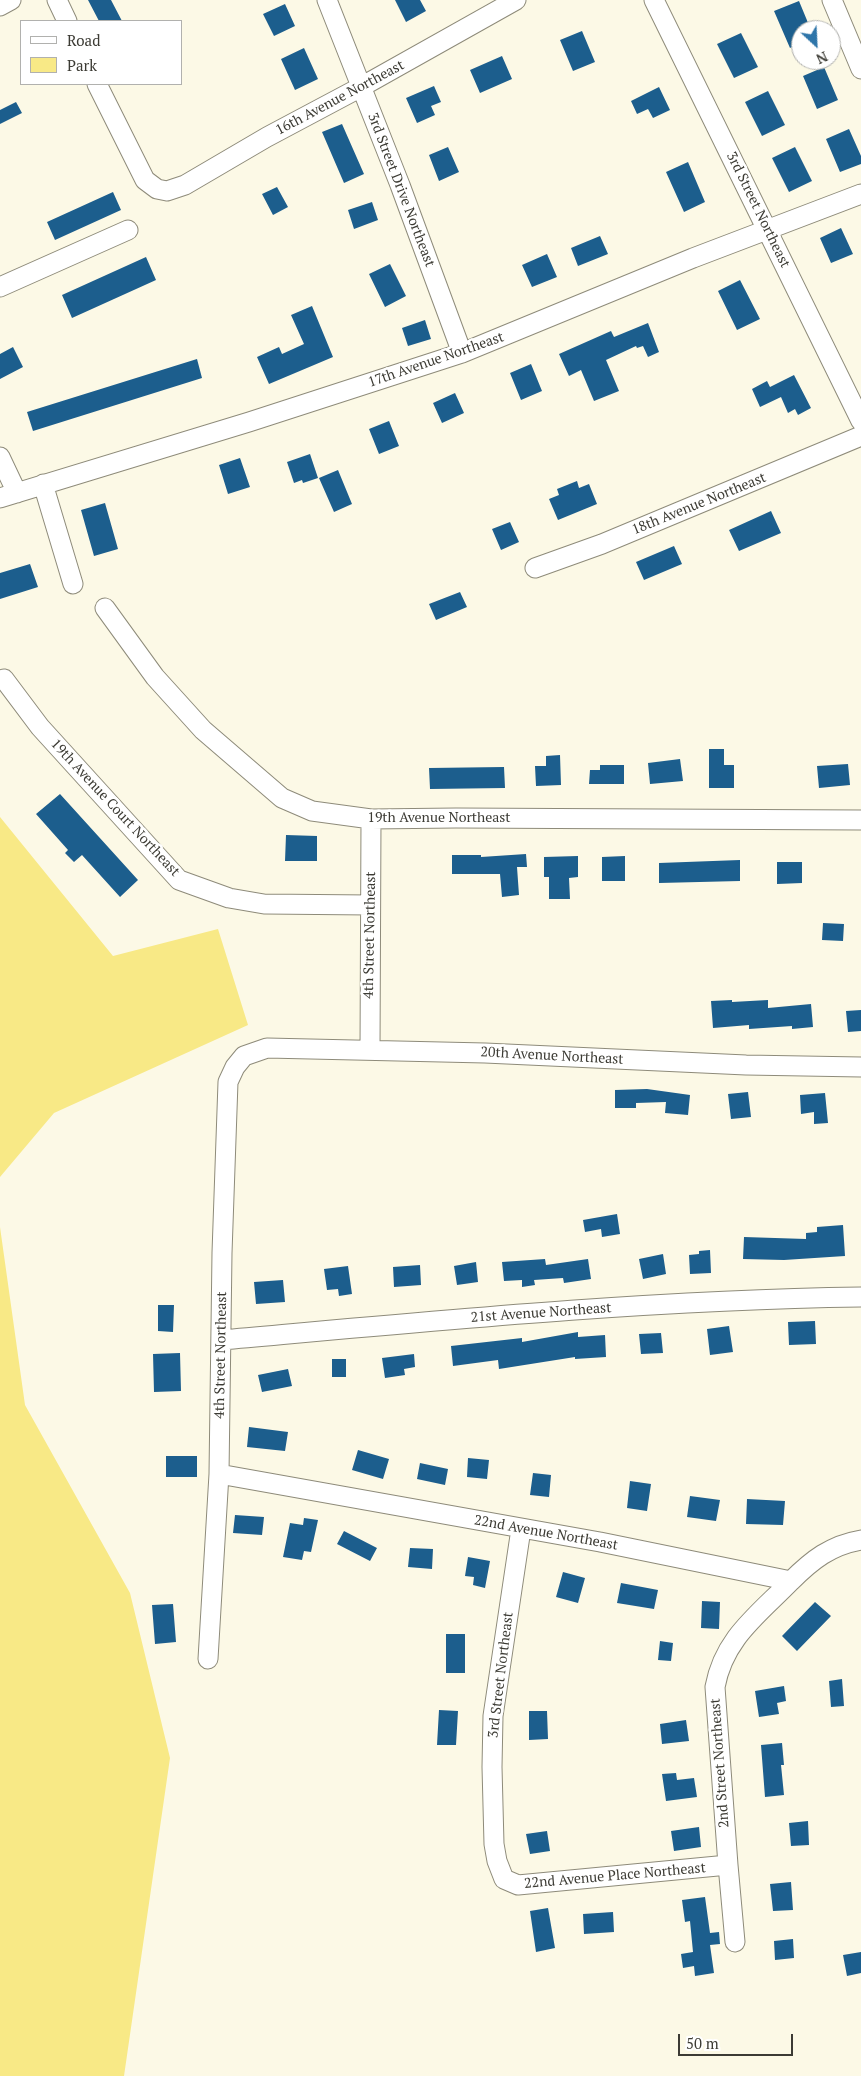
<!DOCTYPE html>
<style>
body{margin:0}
#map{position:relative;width:861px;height:2076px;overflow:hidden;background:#fcf9e6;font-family:"PT Serif",serif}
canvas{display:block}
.legend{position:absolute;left:20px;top:20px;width:162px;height:65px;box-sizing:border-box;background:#fff;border:1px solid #b1b1ae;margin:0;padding:6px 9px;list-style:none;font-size:15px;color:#3c3b34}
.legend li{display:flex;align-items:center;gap:10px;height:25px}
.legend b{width:25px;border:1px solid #b1b1ae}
.north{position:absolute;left:791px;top:20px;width:50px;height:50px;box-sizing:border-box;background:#fff;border:1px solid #b1b1ae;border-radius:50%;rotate:155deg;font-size:14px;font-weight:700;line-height:20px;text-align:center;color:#3c3b34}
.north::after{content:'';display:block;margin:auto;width:18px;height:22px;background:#2e75a9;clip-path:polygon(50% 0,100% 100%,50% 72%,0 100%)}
.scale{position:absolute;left:678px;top:2034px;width:115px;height:22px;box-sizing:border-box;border:2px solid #3c3b34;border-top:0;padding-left:6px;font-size:15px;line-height:18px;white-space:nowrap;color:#3c3b34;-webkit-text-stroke:4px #fff;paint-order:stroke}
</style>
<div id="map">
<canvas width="861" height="2076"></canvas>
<ul class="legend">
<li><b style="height:6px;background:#fff"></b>Road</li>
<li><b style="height:14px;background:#f8e986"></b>Park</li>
</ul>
<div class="north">N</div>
<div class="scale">50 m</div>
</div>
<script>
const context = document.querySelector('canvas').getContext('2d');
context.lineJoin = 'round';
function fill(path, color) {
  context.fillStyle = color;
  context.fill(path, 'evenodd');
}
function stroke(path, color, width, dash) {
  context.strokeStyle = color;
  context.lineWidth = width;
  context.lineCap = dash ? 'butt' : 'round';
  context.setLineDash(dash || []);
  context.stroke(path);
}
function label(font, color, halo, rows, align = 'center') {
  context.font = font + ' "PT Serif",serif';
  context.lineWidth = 5;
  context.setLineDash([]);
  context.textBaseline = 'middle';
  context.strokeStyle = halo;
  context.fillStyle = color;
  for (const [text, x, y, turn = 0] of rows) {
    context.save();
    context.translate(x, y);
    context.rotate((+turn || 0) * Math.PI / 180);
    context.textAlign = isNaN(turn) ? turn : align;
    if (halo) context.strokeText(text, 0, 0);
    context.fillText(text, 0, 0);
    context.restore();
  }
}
const green = new Path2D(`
 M0,817l113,139 105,-27 30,96 -194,88 -54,64z
 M0,1227l25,178 105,188 40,165 -46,318h-124z`);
const building = new Path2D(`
 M88,0h23l11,21h-23z
 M395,0h25l6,11 -20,11z
 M799,1l12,29h-10v13l-11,5 -16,-37z
 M285,4l10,22 -21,10 -11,-22z
 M582,31l13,31 -22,9 -13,-31z
 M741,33l17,34 -24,11 -17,-34z
 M304,48l14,31 -23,11 -14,-31z
 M502,56l10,23 -32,14 -10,-23z
 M824,67l14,33 -21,9 -14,-33z
 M434,86l7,16 -10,4 4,9 -18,8 -11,-25z
 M659,87l11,23 -17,8 -5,-9 -11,5 -6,-13z
 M768,91l17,34 -23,11 -17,-34z
 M16,102l6,11 -22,11v-14z
 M342,124l22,50 -20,9 -22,-51z
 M849,129l12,27v8l-21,8 -14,-33z
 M448,147l11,25 -20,9 -10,-26z
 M795,147l17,34 -23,11 -17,-34z
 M688,162l17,40 -21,10 -18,-40z
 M277,187l11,20 -15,8 -11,-21z
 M113,192l8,18 -66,30 -8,-18z
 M372,202l6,18 -24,9 -6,-19z
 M841,228l12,26 -22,9 -11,-25z
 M600,236l8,18 -30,12 -7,-18z
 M547,254l10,23 -25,10 -10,-22z
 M146,257l10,23 -84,38 -10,-23z
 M390,264l16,32 -21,11 -16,-33z
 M740,280l20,39 -23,11 -19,-39z
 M312,306l21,51 -64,27 -12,-27 22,-10 3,7 22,-10 -13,-29z
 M425,320l6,19 -23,7 -6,-18z
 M648,323l11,29 -11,5 -5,-11 -6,2 -1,-2 -30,14 13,31 -25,10 -13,-31 -12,6 -10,-22 52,-23 3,6z
 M13,347l10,20 -23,12v-25z
 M197,359l5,19 -169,53 -6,-19z
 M531,364l11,27 -21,9 -11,-27z
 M794,375l17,33 -13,7 -3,-6 -7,4 -7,-16 -21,10 -8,-18 15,-8 3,6z
 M455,393l9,20 -22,10 -9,-20z
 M389,421l10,25 -20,8 -10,-25z
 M310,454l8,24 -15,5 -1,-3 -8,3 -7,-21z
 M240,458l10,29 -22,7 -9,-29z
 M338,470l14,34 -18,8 -15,-34z
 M577,481l2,7 10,-4 8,20 -39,16 -9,-21 10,-4 -2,-6z
 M105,503l13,46 -24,7 -13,-46z
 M771,511l10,22 -42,18 -10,-21z
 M510,522l9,20 -18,8 -9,-21z
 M674,546l8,18 -38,16 -8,-18z
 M30,564l8,23 -38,12v-26z
 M460,592l7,15 -31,13 -7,-16z
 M709,749h15v16h10v23h-25z
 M560,755l1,30 -25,1 -1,-20h11v-10z
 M680,759l3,22 -33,3 -2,-21z
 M848,764l2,21 -31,3 -2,-22z
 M600,765h24v19h-35l1,-14h10z
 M504,767l1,21 -75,1 -1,-21z
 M60,794l78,86 -18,17 -38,-42 -8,7 -9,-9 3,-3 -32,-36z
 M286,835l31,1v25h-32z
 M526,854l1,13h-10l2,28 -17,2 -2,-23h-48v-19h29v2z
 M578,856v21l-9,1 1,21h-21v-22h-5v-20z
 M625,856v25h-23v-24z
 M740,860v21l-81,2v-20z
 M777,862h25v21l-25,1z
 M823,923l21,1 -1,17 -21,-1z
 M732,1000v2l36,-2v8l43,-4 2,23 -21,2v-3l-43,3v-4l-36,3 -2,-27z
 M861,1010v21l-13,1 -2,-21z
 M647,1089l43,6 -2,20 -23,-2 1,-11 -30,1v5h-21v-18z
 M748,1092l3,25 -20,2 -3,-25z
 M825,1093l3,30 -14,1v-12l-13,2 -1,-19z
 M617,1214l3,20 -18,3 -1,-8 -16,3 -2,-12z
 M843,1225l2,31 -61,4 -41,-1 1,-22 62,2v-6l11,-1v-5z
 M710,1250l1,23 -21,1 -1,-19 10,-1v-3z
 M663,1254l3,20 -23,5 -4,-20z
 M545,1259l1,6 42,-6 3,20 -27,4 -1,-5 -29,2 1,5 -13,2v-7l-18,1 -2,-19z
 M476,1262l2,20 -21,3 -3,-19z
 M420,1265l1,20 -27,2 -1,-20z
 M348,1266l4,28 -13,2 -1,-7 -11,1 -3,-21z
 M283,1280l2,22 -29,2 -2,-22z
 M158,1305h16l-1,27 -15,-1z
 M815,1321l1,23 -27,1 -1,-23z
 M729,1326l4,26 -23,3 -3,-26z
 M578,1332v5l27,-2 1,22 -31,2v-2l-76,12 -1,-9 -45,6 -2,-20 71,-8v4z
 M661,1333l2,20 -22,1 -2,-20z
 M180,1353l1,38 -27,1 -1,-38z
 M414,1354l1,13 -11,2 1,6 -20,3 -3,-20z
 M332,1359h14v18h-14z
 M288,1369l4,17 -30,6 -4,-17z
 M249,1427l39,5 -3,19 -38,-4z
 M358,1450l31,9 -6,20 -31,-9z
 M166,1456h31v21h-31z
 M468,1458l21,2 -2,19 -20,-2z
 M420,1463l28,6 -3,16 -28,-6z
 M533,1473l18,2 -2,22 -19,-2z
 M630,1481l21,3 -4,27 -20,-3z
 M690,1496l30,4 -4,21 -29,-4z
 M747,1499l38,2 -2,24 -37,-1z
 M235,1515l29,2 -2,18 -29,-2z
 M304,1518l14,2 -7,32 -7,-1 -2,9 -19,-3 7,-34 13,2z
 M344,1531l33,17 -7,13 -33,-17z
 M410,1548l23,1 -1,20 -24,-2z
 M468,1557l22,4 -5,27 -12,-3 1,-8 -9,-1z
 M563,1572l22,6 -7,25 -22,-6z
 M621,1583l37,7 -4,19 -37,-6z
 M702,1601l18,1 -1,27 -18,-1z
 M815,1602l16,14 -34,35 -15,-15z
 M173,1604l3,38 -21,2 -3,-39z
 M446,1634h19v39h-19z
 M660,1641l13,2 -2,18 -13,-1z
 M842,1679l2,27 -13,1 -2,-26z
 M784,1686l2,15 -9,2 2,11 -20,3 -4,-26z
 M439,1710l19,1 -2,34h-19z
 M529,1711h18l1,28 -19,1z
 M686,1720l3,21 -27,3 -2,-20z
 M782,1743l2,22h-3l3,30 -19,2 -4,-52z
 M676,1773l1,7 17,-2 3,19 -31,4 -4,-27z
 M808,1821l1,24 -18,1 -2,-23z
 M699,1827l2,20 -27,4 -3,-20z
 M547,1831l3,20 -20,3 -4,-20z
 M791,1882l2,28 -20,1 -3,-27z
 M705,1897l5,36 9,-1 1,12 -10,1 4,28 -19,3 -1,-10 -11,2 -2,-14 12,-2 -3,-31 -5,1 -3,-22z
 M548,1908l7,40 -19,4 -6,-41z
 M613,1912l1,20 -30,2 -1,-20z
 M793,1939l1,19 -19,2 -1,-19z
 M861,1952v21l-14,3 -4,-21z`);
const minor = new Path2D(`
 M57,0l10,21
 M327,0l73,185 62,168
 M654,0l207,421
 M832,0l29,69
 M0,6l11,-6
 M97,84l48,96 12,9 10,2 18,-6 82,-48 94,-50 155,-87
 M0,287l128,-57
 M0,457l17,36
 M43,484l30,100
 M0,498l249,-76 213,-69 231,-95 168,-64
 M535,568l67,-24 259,-108
 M105,608l50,69 48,53 79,68 30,13 59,8 85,-1 405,2
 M4,679l36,48 139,153 50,18 35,6 106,1
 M370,1050l1,-231
 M222,1340c212,-19 425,-40 639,-43
 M219,1474l381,68 191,39c21,-21 40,-36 70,-41
 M521,1529l-28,187 -1,51 2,77 3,17 7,18 14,6 210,-20
 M208,1659l11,-185 3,-221 6,-171 7,-15 9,-11 23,-8 218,5 261,12 115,2
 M735,1942l-7,-77 -13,-178c9,-49 43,-72 76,-106`);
const streetNames = [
 ["16th Avenue Northeast",340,98,-28],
 ["3rd Street Drive Northeast",401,190,69],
 ["3rd Street Northeast",758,210,64],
 ["17th Avenue Northeast",436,360,-19],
 ["18th Avenue Northeast",699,504,-22],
 ["19th Avenue Court Northeast",115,808,47],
 ["19th Avenue Northeast",439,818],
 ["4th Street Northeast",370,935,-89],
 ["20th Avenue Northeast",552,1056,3],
 ["21st Avenue Northeast",541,1313,-4],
 ["4th Street Northeast",221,1355,-89],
 ["22nd Avenue Northeast",546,1533,10],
 ["3rd Street Northeast",501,1675,-83],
 ["2nd Street Northeast",720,1763,-94],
 ["22nd Avenue Place Northeast",615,1876,-5]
];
fill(green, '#f8e986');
fill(building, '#1c5e8d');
stroke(minor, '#8e8b7a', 21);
stroke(minor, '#fff', 19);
label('14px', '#3c3b34', '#fff', streetNames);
</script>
